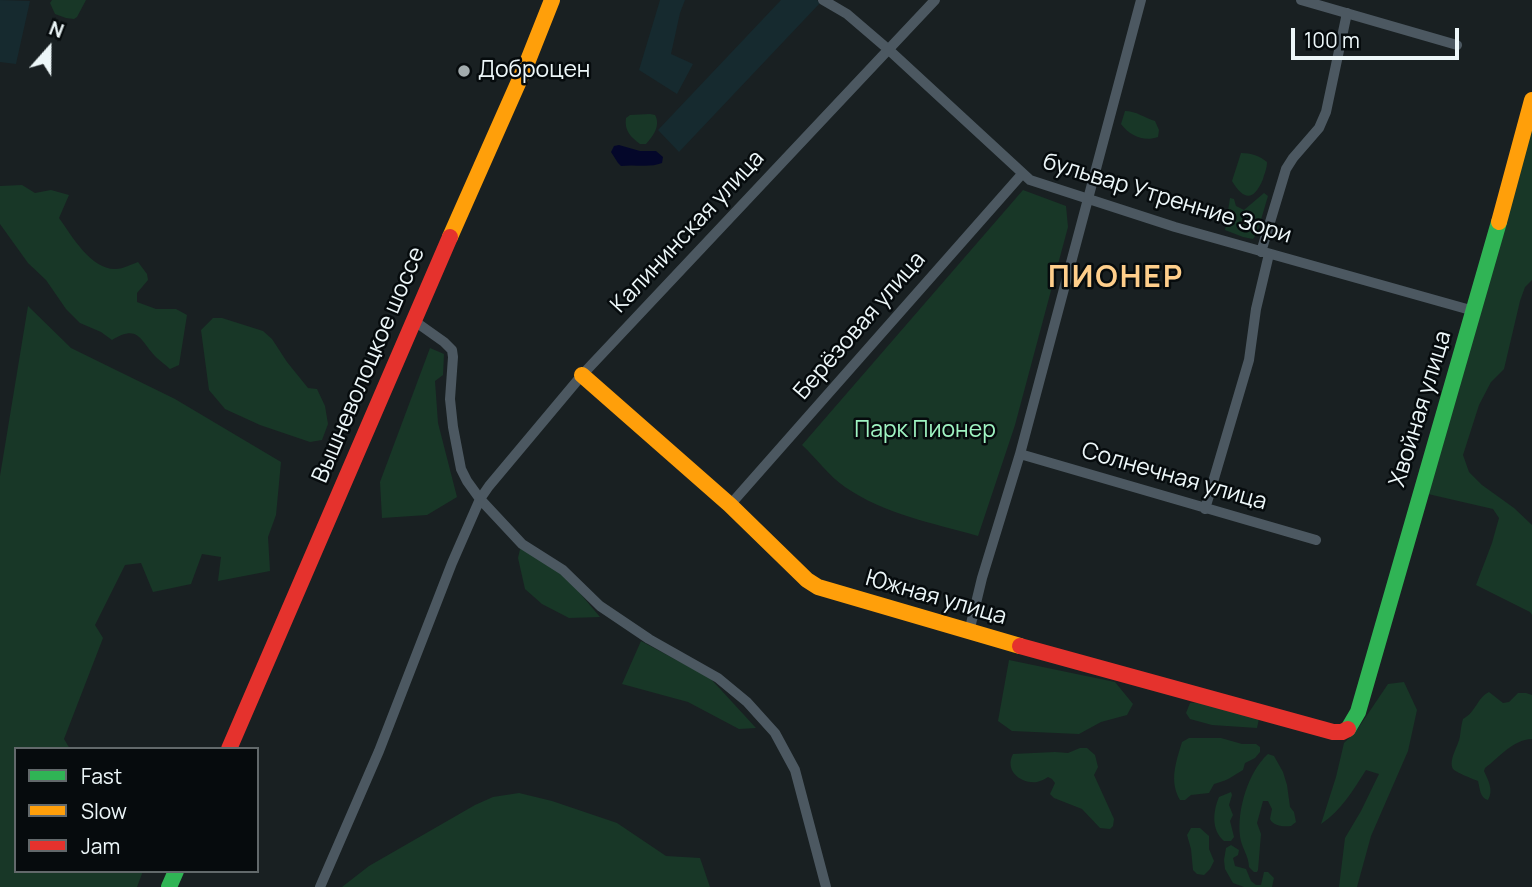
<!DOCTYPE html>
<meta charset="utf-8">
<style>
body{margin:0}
#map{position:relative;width:1532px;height:887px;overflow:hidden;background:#192022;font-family:Manrope,sans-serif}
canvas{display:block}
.legend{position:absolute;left:14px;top:747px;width:245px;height:126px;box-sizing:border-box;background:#060b0d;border:2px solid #62696b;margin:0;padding:9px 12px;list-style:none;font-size:21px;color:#edf7f9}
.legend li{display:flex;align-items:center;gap:14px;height:35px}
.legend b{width:35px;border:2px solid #62696b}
.north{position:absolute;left:14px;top:14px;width:70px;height:70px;-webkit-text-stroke:5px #060b0d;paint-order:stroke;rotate:21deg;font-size:19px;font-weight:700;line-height:28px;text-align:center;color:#edf7f9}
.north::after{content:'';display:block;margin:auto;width:24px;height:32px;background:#edf7f9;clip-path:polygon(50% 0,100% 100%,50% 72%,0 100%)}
.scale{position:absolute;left:1291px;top:28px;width:168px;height:32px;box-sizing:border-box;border:4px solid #edf7f9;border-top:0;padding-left:9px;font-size:21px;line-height:24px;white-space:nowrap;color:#edf7f9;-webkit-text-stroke:5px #060b0d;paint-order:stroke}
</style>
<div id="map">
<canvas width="1532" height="887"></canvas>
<ul class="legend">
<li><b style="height:9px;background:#30b455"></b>Fast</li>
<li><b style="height:9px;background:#ff9f0a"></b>Slow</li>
<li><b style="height:9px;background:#e5322d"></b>Jam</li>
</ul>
<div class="north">N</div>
<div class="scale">100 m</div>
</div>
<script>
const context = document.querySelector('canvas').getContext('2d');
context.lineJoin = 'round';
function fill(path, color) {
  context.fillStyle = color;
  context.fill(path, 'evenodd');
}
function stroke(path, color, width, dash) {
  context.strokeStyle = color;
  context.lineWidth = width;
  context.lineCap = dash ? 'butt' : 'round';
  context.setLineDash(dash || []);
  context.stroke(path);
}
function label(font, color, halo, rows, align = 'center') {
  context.font = font + ' Manrope,sans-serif';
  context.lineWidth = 5;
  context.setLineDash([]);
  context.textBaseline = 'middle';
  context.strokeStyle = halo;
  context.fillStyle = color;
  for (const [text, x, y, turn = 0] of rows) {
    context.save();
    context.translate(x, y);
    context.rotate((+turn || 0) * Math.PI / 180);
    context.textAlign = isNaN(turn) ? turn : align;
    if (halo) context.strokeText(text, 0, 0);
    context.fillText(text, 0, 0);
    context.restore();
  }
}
const built = new Path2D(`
 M0,0l30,1 -14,63 -16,-2z
 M660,0h25l-5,13 -9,41 22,10 -16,30 -38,-24z
 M781,0h36l3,3 -141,149 -21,-22z`);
const green = new Path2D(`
 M52,0h34l-9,17 -3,2 -8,-1 -11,-4 -5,-11z
 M1125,111c11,0 20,7 30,10l4,9 -1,7c-14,5 -28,-1 -37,-13z
 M650,114l5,1c6,11 -2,21 -9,29h-6c-9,-7 -16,-13 -14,-26l4,-3z
 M1532,125v155l-7,7 -5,14 -16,68 -13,13 -12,23 -16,50 6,17 13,13 32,23 18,17v90l-2,-3 -54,-27 16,-42 7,-25 -6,-9 -65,-15z
 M1241,153c10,0 19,3 26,9 0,6 -2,10 -4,17 -9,22 -19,22 -31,2z
 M22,185l13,8 16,-3 18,5 -10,23c13,18 32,52 57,51 7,0 16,-5 22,-7l9,12 1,6 -11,13v9l19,7h20l11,6 -8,50 -9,4c-4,-4 -9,-7 -13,-11 -17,-16 -17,-35 -45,-18l-11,-8 -21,-9 -14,-14 -20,-29 -18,-17 -28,-39v-38z
 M1023,190l43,16 2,21 -53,198 -37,111c-45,-13 -94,-22 -133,-49 -16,-11 -29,-29 -43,-42z
 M1264,193l4,3 -11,37 -4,6 -10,-2 -18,-7 5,-32 4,1 2,7 8,4z
 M28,306l43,42 104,51 106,63 -5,53 -8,22 2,34 -52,10 3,-24 -19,-3 -11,30 -38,8 -12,-29 -16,2 -30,60 8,13 -39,101 6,10h-54v122h127l-6,16h-137v-411z
 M213,318h9l41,13 9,8 15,23 21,26 9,1 8,17 3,18 -6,16 -12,2 -50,-17 -35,-16 -16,-19 -8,-60z
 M430,348l14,6 -1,21 -8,6 3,42 19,74 -30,18 -45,3 -2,-36z
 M521,545l41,27 38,45 -31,1 -27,-14 -17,-15 -7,-31z
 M641,641l69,37 46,50 -17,1 -51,-27 -66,-18z
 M1009,660l106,22 18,22 -6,11 -26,7 -22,12 -67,-3 -14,-10z
 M1404,682l13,28 -9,41 -37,85 -14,51h-18l6,-49 16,-27 18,-37 -13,-4c-13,20 -24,40 -45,54l15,-47 8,-34 13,-13 31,-46z
 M1489,692l14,11 6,-1 9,-9h8l6,2v44c-20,1 -32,18 -47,29l-1,3c4,9 10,19 4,29 -8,-2 -8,-11 -10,-19 -5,-2 -23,-9 -25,-12 -5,-9 6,-24 7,-33 1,-6 1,-10 3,-17 13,-7 14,-21 26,-27z
 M1202,702l58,12 -3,14 -45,-3 -22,-6 -4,-6 4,-10z
 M1189,738h32l21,6h14l4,3v5l-5,6 -10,5 -2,7c-12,7 -14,10 -29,14l-5,9 -18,2 -6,5h-5c-11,-19 -4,-38 2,-58z
 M1080,748h7l8,7 3,12 -4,8 20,44 -1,7 -3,3 -10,-1 -18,-19 -28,-11 -4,-4 5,-11 -3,-4 -4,-2c-3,2 -7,4 -11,5 -16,2 -33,-11 -24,-28l42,-2 13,1z
 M1268,754l6,2 9,16 4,13 3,22 4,5 2,10 -5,4c-7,1 -18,0 -21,-7l2,-10 -4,-8h-5l-6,22 4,11 -3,36 -1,2h-3l-5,-5c0,-11 -8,-20 -9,-31 -3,-26 8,-64 28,-82z
 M1231,792l1,3 -3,10 4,10 -3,6 4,16 -3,4h-7c-13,-11 -11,-30 -5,-44z
 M519,793l33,8 65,22 49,33 34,2 10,29h-368l27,-21 106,-61 18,-8z
 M1191,828h9l9,8v13l5,12 -4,8 -6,6 -7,-1 -4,-4 -2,-21 -4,-14z
 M1231,845l8,5 -1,5 -5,3 2,8 11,3 5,12 5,4h5l3,-13h4l6,6 -2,9h-28l-11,-4 -8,-14 -1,-9 2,-12z`);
const water = new Path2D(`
 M619,145l21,6h16l7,6 -1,6c-12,5 -27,1 -41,3l-3,-3 -7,-11 3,-6z`);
const street = new Path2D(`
 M823,0l24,14 42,36 141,130 145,47 299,84
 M1301,0l156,45
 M1261,252l25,-83 7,-11 26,-30 7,-16 21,-99
 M413,320l31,22 8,8 1,7 -3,42 3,28 8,42 6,12 13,18 42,45 41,26 37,36 49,33 69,39 29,24 28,31 20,37 31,117
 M1020,454l296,86
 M730,505l292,-331
 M1205,509l44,-149 7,-51 13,-55
 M969,632l13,-54 38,-124 121,-454
 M320,887l59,-136 73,-188 28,-64 9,-13 93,-111 353,-375`);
const fast = new Path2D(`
 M1348,729l10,-17 141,-490
 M169,887l7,-16`);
const slow = new Path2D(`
 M1499,222l33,-122
 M450,237l77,-174 25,-63
 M582,375l148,130 77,75 11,7 202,59`);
const jam = new Path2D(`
 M1020,646l313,86h9l6,-3
 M229,749l221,-512`);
const markers = [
 [464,71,7,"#a3acae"]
];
const poiNames = [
 ["Доброцен",478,71]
];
const streetNames = [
 ["бульвар Утренние Зори",1167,199,17],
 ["Калининская улица",688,232,-47],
 ["Берёзовая улица",860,326,-49],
 ["Вышневолоцкое шоссе",369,365,-67],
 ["Хвойная улица",1421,409,-73],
 ["Солнечная улица",1174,477,16],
 ["Южная улица",936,598,16]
];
const parkNames = [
 ["Парк Пионер",925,431]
];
const districtNames = [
 ["ПИОНЕР",1116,279]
];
fill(built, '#162a2f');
fill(green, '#183727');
fill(water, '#04072a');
stroke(street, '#4c5861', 10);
stroke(fast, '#30b455', 16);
stroke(slow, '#ff9f0a', 16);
stroke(jam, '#e5322d', 16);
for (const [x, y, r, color] of markers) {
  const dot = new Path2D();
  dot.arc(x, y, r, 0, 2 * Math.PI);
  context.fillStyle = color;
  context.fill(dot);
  stroke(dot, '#060b0d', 2.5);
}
label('23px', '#edf7f9', '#060b0d', poiNames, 'left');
label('23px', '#edf7f9', '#060b0d', streetNames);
label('23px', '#9ff4c2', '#060b0d', parkNames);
context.letterSpacing = '2px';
label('bold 30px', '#fece8b', '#060b0d', districtNames);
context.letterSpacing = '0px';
</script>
